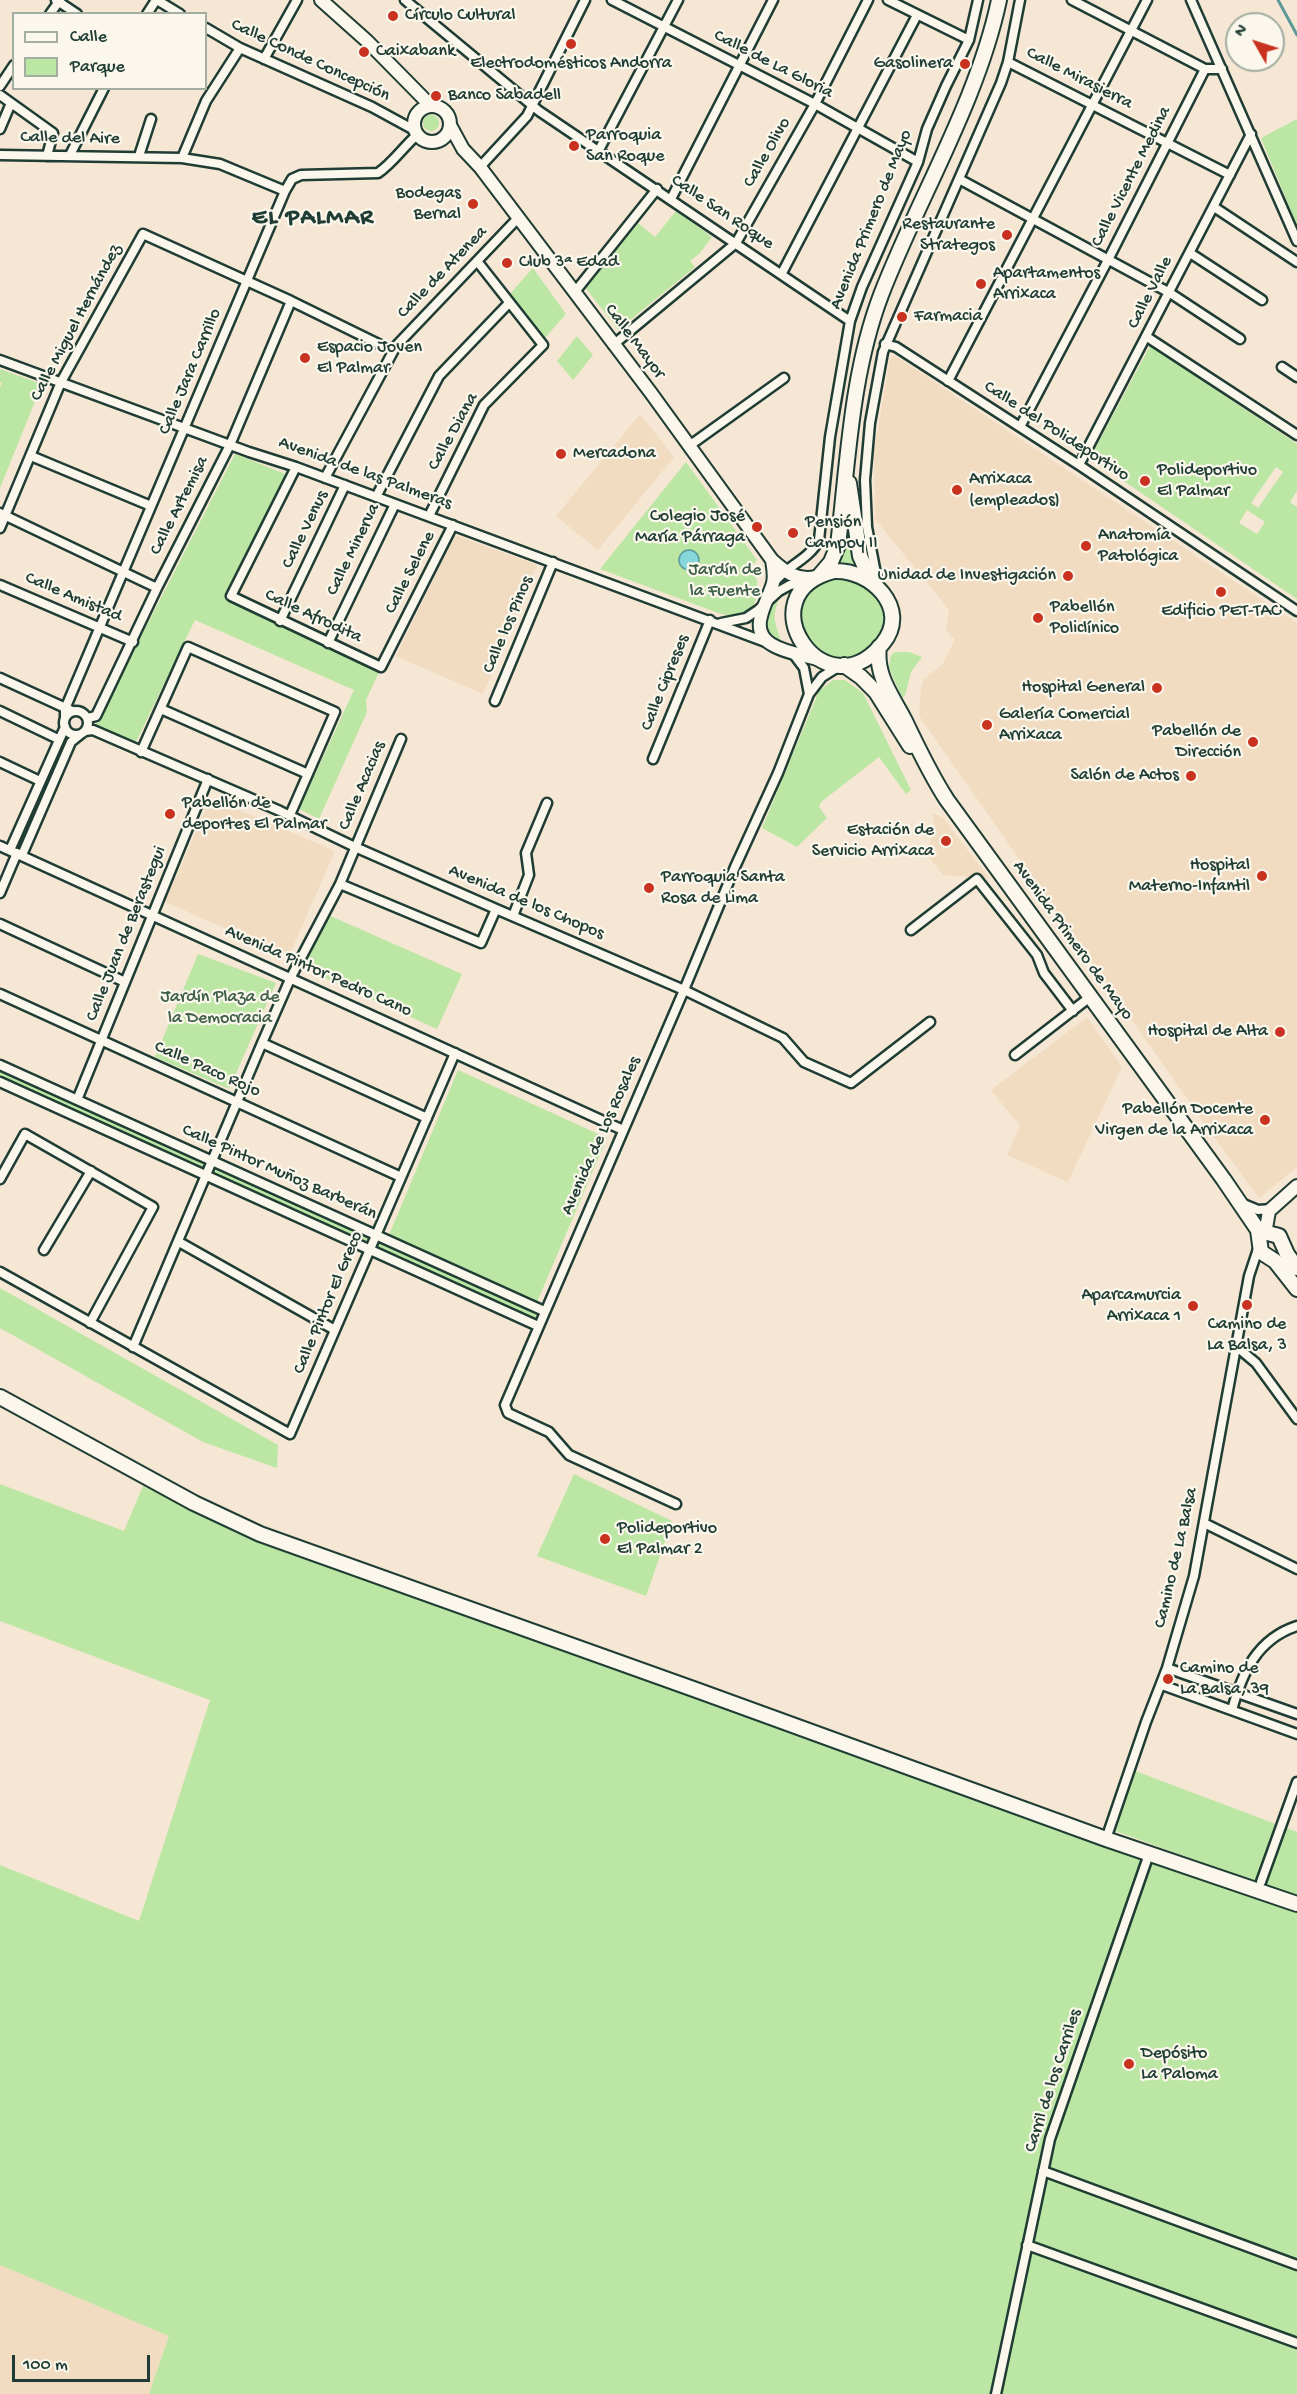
<!DOCTYPE html>
<meta charset="utf-8">
<style>
body{margin:0}
#map{position:relative;width:1297px;height:2394px;overflow:hidden;background:#f5e7d3;font-family:"Gochi Hand",sans-serif}
canvas{display:block}
.legend{position:absolute;left:12px;top:12px;width:195px;height:78px;box-sizing:border-box;background:#fbf7ec;border:2px solid #a3ada2;margin:0;padding:8px 10px;list-style:none;font-size:18px;color:#1f3d34}
.legend li{display:flex;align-items:center;gap:12px;height:30px}
.legend b{width:30px;border:2px solid #a3ada2}
.north{position:absolute;left:1225px;top:12px;width:60px;height:60px;box-sizing:border-box;background:#fbf7ec;border:2px solid #a3ada2;border-radius:50%;rotate:309deg;font-size:16px;font-weight:700;line-height:24px;text-align:center;color:#1f3d34}
.north::after{content:'';display:block;margin:auto;width:21px;height:27px;background:#c8321e;clip-path:polygon(50% 0,100% 100%,50% 72%,0 100%)}
.scale{position:absolute;left:12px;top:2355px;width:138px;height:27px;box-sizing:border-box;border:3px solid #1f3d34;border-top:0;padding-left:8px;font-size:18px;line-height:21px;white-space:nowrap;color:#1f3d34;-webkit-text-stroke:4px #fbf7ec;paint-order:stroke}
</style>
<div id="map">
<canvas width="1297" height="2394"></canvas>
<ul class="legend">
<li><b style="height:8px;background:#fbf7ec"></b>Calle</li>
<li><b style="height:16px;background:#bce6a3"></b>Parque</li>
</ul>
<div class="north">N</div>
<div class="scale">100 m</div>
</div>
<script>
const context = document.querySelector('canvas').getContext('2d');
context.lineJoin = 'round';
function fill(path, color) {
  context.fillStyle = color;
  context.fill(path, 'evenodd');
}
function stroke(path, color, width, dash) {
  context.strokeStyle = color;
  context.lineWidth = width;
  context.lineCap = dash ? 'butt' : 'round';
  context.setLineDash(dash || []);
  context.stroke(path);
}
function label(font, color, halo, rows, align = 'center') {
  context.font = font + ' "Gochi Hand",sans-serif';
  context.lineWidth = 4.5;
  context.setLineDash([]);
  context.textBaseline = 'middle';
  context.strokeStyle = halo;
  context.fillStyle = color;
  for (const [text, x, y, turn = 0] of rows) {
    context.save();
    context.translate(x, y);
    context.rotate((+turn || 0) * Math.PI / 180);
    context.textAlign = isNaN(turn) ? turn : align;
    if (halo) context.strokeText(text, 0, 0);
    context.fillText(text, 0, 0);
    context.restore();
  }
}
const built = new Path2D(`
 M894,355l403,268v544l-38,31 -48,-65 -292,-417 2,-29 3,-8 18,-14 13,-25 -9,-10 3,-20 -74,-91 -1,-68 16,-92z
 M640,414l34,43 -76,93 -42,-34z
 M455,535l82,30 -54,129 -87,-38z
 M211,798l124,53 -46,105 -124,-54z
 M932,813l12,6 45,59 -46,-3 -17,-21 9,-26z
 M1087,1017l35,50 -54,115 -61,-27 13,-29 -29,-36z
 M0,2265l169,71 -20,58h-149z`);
const green = new Path2D(`
 M423 123a8 8 0 1 1 16 0a8 8 0 1 1-16 0Z
 M1297,119v107l-36,-88z
 M676,211l36,26 -12,16 -10,8 5,6 -77,63 -33,-43 53,-64 17,14z
 M533,268l33,46 -22,25 -35,-44z
 M577,336l16,19 -20,25 -16,-19z
 M1150,346l147,98v47l-7,11 7,5v92l-207,-141zM1276,467l7,5 -25,36 -7,-5zM1247,510l18,12 -8,12 -18,-11z
 M0,369l42,15 -42,104v-101l2,-4 -2,-1z
 M235,454l53,21 -61,121 153,74 -14,30 1,12 -48,107 -20,-10 55,-119 -159,-70 -60,124 -40,-18z
 M686,462l71,98 -5,6c9,18 9,49 -19,50 -5,0 -10,-2 -15,-3l-118,-44z
 M849,534l5,30 -14,-2 6,-27z
 M834,578c5,0 10,-1 14,0 23,5 47,31 34,54 -36,64 -116,-8 -68,-45 5,-4 14,-6 20,-9z
 M781,592c-9,27 -8,23 0,49l-12,-6 -5,-12 6,-18z
 M895,652h14l13,5 -11,15 -6,23 -3,3 -13,-30 2,-13z
 M833,680h12l18,13 48,97 -5,4 -27,-37 -58,45 -2,5 8,11 -30,29 -35,-19 57,-137z
 M326,914l136,60 -25,55 -136,-62z
 M198,954l78,29 -47,106 -74,-32z
 M0,1070l205,91 -3,7 -202,-92z
 M458,1070l149,68 -70,164 -148,-67z
 M214,1166l154,70 -2,7 -155,-71z
 M377,1241l162,72 -3,8 -161,-74z
 M0,1288l278,157 -1,23 -74,-26 -203,-114z
 M574,1474l98,47 -26,75 -109,-40z
 M0,1484l124,47 19,-45 99,49 907,319 148,50v490h-1148l20,-58 -169,-71v-400l139,56 71,-221 -210,-79z
 M1130,1769l167,63v65l-187,-68z`);
const water = new Path2D(`
 M679 560a10 10 0 1 1 20 0a10 10 0 1 1-20 0Z`);
const stream = new Path2D(`
 M1278,0l19,35`);
const street = new Path2D(`
 M56,0l21,14
 M157,0l23,14
 M405,0l134,111 311,210
 M612,0l203,104 103,58
 M888,0l81,40
 M1072,0l133,69h17
 M1191,0l106,241
 M50,14l10,-14
 M147,14l9,-14
 M206,28l34,20 132,59 44,24
 M264,59l33,-59
 M1008,62l222,113
 M0,86l14,-21
 M0,95l53,38 -6,23
 M0,129l11,-26
 M599,150l79,-150
 M0,155l182,3 38,6 65,27
 M70,155l34,-67
 M139,156l12,-37
 M182,158l24,-57 34,-53
 M480,167l47,-51 58,-116
 M959,179l211,114 70,46
 M671,199l102,-199
 M1214,207l83,55
 M1190,253l72,47
 M782,273l135,-258
 M574,293l83,-104
 M1147,337l150,98
 M885,344l11,3 183,118 218,146
 M613,345l123,-102 79,-139 53,-104
 M0,360l249,92 47,15 472,176
 M1282,367l15,10
 M948,381l199,-381
 M1020,427l88,-167 97,-191
 M689,446l95,-68
 M31,456l120,50
 M1079,465l172,-331
 M296,467l-65,129 150,71 72,-142
 M325,478l71,-132 122,-128
 M376,497l63,-121 70,-73
 M0,513l157,75
 M429,516l55,-111 59,-60 -66,-84
 M0,528l61,-146 82,-148 148,67 102,50
 M773,584c13,-18 36,-24 46,-44l11,-103 20,-116 12,-34 56,-125 9,-33 19,-43 23,-46 9,-40
 M878,584l-11,-57 -2,-47 5,-57 13,-71 118,-269 7,-21 12,-62
 M0,585l133,57
 M280,621l65,-136
 M721,623l25,-5 12,-8 21,-19 11,-6 20,-4
 M328,643l67,-139
 M792,652l12,16 5,26
 M0,678l72,33
 M495,701l58,-139
 M161,709l147,65
 M64 723a12 12 0 1 1 24 0a12 12 0 1 1-24 0Z
 M0,711l58,28
 M65,718v-9l220,-518 7,-12 9,-4 77,-2c15,-10 26,-27 40,-39
 M88,718l8,-2 61,-128 73,-143 61,-144
 M85,731l8,-1 187,81 75,36 141,62 188,81 99,48 21,24 47,21 79,-61
 M141,752l47,-105 147,65 -45,103
 M653,759l57,-139
 M0,762l40,19
 M0,846l623,284
 M10,850l55,-123
 M22,855l49,-113 10,-8
 M340,884l141,59 15,-34
 M0,893l17,-40
 M513,916l16,-41 -3,-22 21,-50
 M0,924l125,58
 M911,930l66,-51 60,76 7,18 29,38
 M0,994l401,183
 M262,1043l165,75
 M1015,1055l75,-58
 M0,1065l544,246
 M0,1082l538,244
 M77,1100l131,-321
 M0,1179l25,-45 128,73 -63,116
 M1241,1203l17,7 14,-1
 M179,1242l156,88
 M44,1250l47,-79
 M0,1272l290,162 165,-381
 M133,1347l129,-304 29,-66 49,-93 61,-145
 M1237,1347l19,16 41,56
 M676,1504l-107,-49 -20,-23 -41,-19 -3,-8 179,-415 51,-123 43,-94 31,-79 13,-17 19,-12
 M1204,1523l93,46
 M1167,1668l130,46
 M1162,1685l135,49
 M1232,1710c10,-37 25,-71 65,-84
 M1106,1839l40,-117 21,-54 27,-92 55,-300 10,-30
 M1261,1882l36,-100
 M1043,2171l254,94
 M1027,2245l270,98
 M996,2394l54,-255 99,-285`);
const secondary = new Path2D(`
 M321,0l46,41 64,65
 M414 124a18 18 0 1 1 36 0a18 18 0 1 1-36 0Z
 M450,125l13,24 17,18 171,226 121,167c13,12 25,21 44,17
 M772,560c1,8 3,15 1,23 -5,19 -26,46 -2,61 14,9 34,11 50,16
 M1265,1234l4,-23 28,-25`);
const primary = new Path2D(`
 M849,483l11,73 11,25
 M834,571c36,-2 77,37 49,72 -58,73 -140,-49 -49,-72z
 M819,576l12,-14 7,-17c10,-83 13,-171 43,-250 37,-96 97,-195 118,-295
 M879,647c-4,29 14,50 26,74 13,27 25,53 42,79l277,380 34,50 3,22 14,9 22,28
 M844,665l17,12 15,15 34,54
 M1257,1228l7,4 15,4 8,18 10,14
 M0,1397l194,106 66,31 439,157 407,148 191,65`);
const markers = [
 [393,16,6,"#c8321e"],
 [571,44,6,"#c8321e"],
 [364,52,6,"#c8321e"],
 [965,64,6,"#c8321e"],
 [436,96,6,"#c8321e"],
 [574,146,6,"#c8321e"],
 [473,204,6,"#c8321e"],
 [1007,235,6,"#c8321e"],
 [507,263,6,"#c8321e"],
 [981,284,6,"#c8321e"],
 [902,317,6,"#c8321e"],
 [305,358,6,"#c8321e"],
 [561,454,6,"#c8321e"],
 [1145,481,6,"#c8321e"],
 [957,490,6,"#c8321e"],
 [757,527,6,"#c8321e"],
 [793,533,6,"#c8321e"],
 [1086,546,6,"#c8321e"],
 [1068,576,6,"#c8321e"],
 [1221,592,6,"#c8321e"],
 [1038,618,6,"#c8321e"],
 [1157,688,6,"#c8321e"],
 [987,725,6,"#c8321e"],
 [1253,742,6,"#c8321e"],
 [1191,776,6,"#c8321e"],
 [170,814,6,"#c8321e"],
 [946,841,6,"#c8321e"],
 [1262,876,6,"#c8321e"],
 [649,888,6,"#c8321e"],
 [1280,1032,6,"#c8321e"],
 [1265,1120,6,"#c8321e"],
 [1247,1305,6,"#c8321e"],
 [1193,1306,6,"#c8321e"],
 [605,1539,6,"#c8321e"],
 [1168,1679,6,"#c8321e"],
 [1129,2064,6,"#c8321e"]
];
const poiNames = [
 ["Círculo Cultural",405,16],
 ["Caixabank",376,52],
 ["Electrodomésticos Andorra",571,64,"center"],
 ["Gasolinera",953,64,"right"],
 ["Banco Sabadell",448,96],
 ["Parroquia",586,136],
 ["San Roque",586,157],
 ["Bodegas",461,194,"right"],
 ["Bernal",461,215,"right"],
 ["Restaurante",995,225,"right"],
 ["Strategos",995,246,"right"],
 ["Club 3ª Edad",519,263],
 ["Apartamentos",993,274],
 ["Arrixaca",993,295],
 ["Farmacia",914,317],
 ["Espacio Joven",317,348],
 ["El Palmar",317,369],
 ["Mercadona",573,454],
 ["Polideportivo",1157,471],
 ["El Palmar",1157,492],
 ["Arrixaca",969,480],
 ["(empleados)",969,501],
 ["Colegio José",745,517,"right"],
 ["María Párraga",745,538,"right"],
 ["Pensión",805,523],
 ["Campoy II",805,544],
 ["Anatomía",1098,536],
 ["Patológica",1098,557],
 ["Unidad de Investigación",1056,576,"right"],
 ["Pabellón",1050,608],
 ["Policlínico",1050,629],
 ["Edificio PET-TAC",1221,612,"center"],
 ["Hospital General",1145,688,"right"],
 ["Galería Comercial",999,715],
 ["Arrixaca",999,736],
 ["Pabellón de",1241,732,"right"],
 ["Dirección",1241,753,"right"],
 ["Salón de Actos",1179,776,"right"],
 ["Pabellón de",182,804],
 ["deportes El Palmar",182,825],
 ["Estación de",934,831,"right"],
 ["Servicio Arrixaca",934,852,"right"],
 ["Hospital",1250,866,"right"],
 ["Materno-Infantil",1250,887,"right"],
 ["Parroquia Santa",661,878],
 ["Rosa de Lima",661,899],
 ["Hospital de Alta",1268,1032,"right"],
 ["Pabellón Docente",1253,1110,"right"],
 ["Virgen de la Arrixaca",1253,1131,"right"],
 ["Aparcamurcia",1181,1296,"right"],
 ["Arrixaca 1",1181,1317,"right"],
 ["Camino de",1247,1325,"center"],
 ["La Balsa, 3",1247,1346,"center"],
 ["Polideportivo",617,1529],
 ["El Palmar 2",617,1550],
 ["Camino de",1180,1669],
 ["La Balsa, 39",1180,1690],
 ["Depósito",1141,2054],
 ["La Paloma",1141,2075]
];
const streetNames = [
 ["Calle Conde Concepción",310,61,25],
 ["Calle de La Gloria",773,65,27],
 ["Calle Mirasierra",1079,79,27],
 ["Calle del Aire",70,139,1],
 ["Calle Olivo",768,153,-60],
 ["Calle Vicente Medina",1132,177,-63],
 ["Calle San Roque",722,213,34],
 ["Avenida Primero de Mayo",872,220,-68],
 ["Calle de Atenea",443,273,-46],
 ["Calle Valle",1151,293,-63],
 ["Calle Miguel Hernández",77,323,-62],
 ["Calle Mayor",634,342,53],
 ["Calle Jara Carrillo",191,372,-67],
 ["Calle Diana",454,432,-61],
 ["Calle del Polideportivo",1056,432,33],
 ["Avenida de las Palmeras",365,474,20],
 ["Calle Artemisa",180,506,-63],
 ["Calle Venus",306,530,-64],
 ["Calle Minerva",354,550,-64],
 ["Calle Selene",411,573,-63],
 ["Calle Amistad",73,598,23],
 ["Calle Afrodita",313,617,25],
 ["Calle los Pinos",509,625,-67],
 ["Calle Cipreses",666,683,-68],
 ["Calle Acacias",363,786,-67],
 ["Avenida de los Chopos",526,903,23],
 ["Calle Juan de Berastegui",127,934,-68],
 ["Avenida Primero de Mayo",1072,941,54],
 ["Avenida Pintor Pedro Cano",318,972,24],
 ["Calle Paco Rojo",207,1070,24],
 ["Avenida de Los Rosales",602,1136,-66],
 ["Calle Pintor Muñoz Barberán",279,1173,24],
 ["Calle Pintor El Greco",329,1303,-67],
 ["Camino de La Balsa",1177,1558,-77],
 ["Carril de los Carriles",1054,2081,-72]
];
const parkNames = [
 ["Jardín de",725,571],
 ["la Fuente",725,592],
 ["Jardín Plaza de",220,998],
 ["la Democracia",220,1019]
];
const districtNames = [
 ["EL PALMAR",313,219]
];
fill(built, '#f1dcc1');
fill(green, '#bce6a3');
fill(water, '#85d7db');
stroke(water, '#5c9998', 1.5);
stroke(stream, '#5c9998', 3);
stroke(street, '#1f3d34', 13);
stroke(secondary, '#1f3d34', 16);
stroke(primary, '#1f3d34', 18);
stroke(street, '#fbf7ec', 8);
stroke(secondary, '#fbf7ec', 12);
stroke(primary, '#fbf7ec', 14);
for (const [x, y, r, color] of markers) {
  const dot = new Path2D();
  dot.arc(x, y, r, 0, 2 * Math.PI);
  context.fillStyle = color;
  context.fill(dot);
  stroke(dot, '#fbf7ec', 2);
}
label('18px', '#1f3d34', '#fbf7ec', poiNames, 'left');
label('18px', '#1f3d34', '#fbf7ec', streetNames);
label('18px', '#3e5f4a', '#fbf7ec', parkNames);
context.letterSpacing = '1.5px';
label('bold 24px', '#1f3d34', '#fbf7ec', districtNames);
context.letterSpacing = '0px';
</script>
